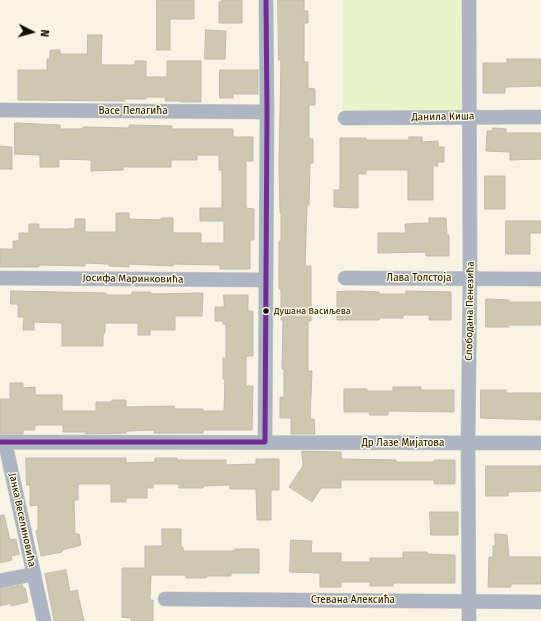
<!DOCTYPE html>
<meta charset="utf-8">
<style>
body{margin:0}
#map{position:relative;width:541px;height:621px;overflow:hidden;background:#f7f4e5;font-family:"Fira Sans",sans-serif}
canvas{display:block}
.north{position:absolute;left:12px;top:12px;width:40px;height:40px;-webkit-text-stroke:3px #fff8dd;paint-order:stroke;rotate:96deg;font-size:11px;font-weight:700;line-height:16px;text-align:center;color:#0f0c03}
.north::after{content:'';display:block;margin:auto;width:14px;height:18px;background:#0f0c03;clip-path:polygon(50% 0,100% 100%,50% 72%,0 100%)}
</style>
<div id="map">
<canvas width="541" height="621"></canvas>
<div class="north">N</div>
</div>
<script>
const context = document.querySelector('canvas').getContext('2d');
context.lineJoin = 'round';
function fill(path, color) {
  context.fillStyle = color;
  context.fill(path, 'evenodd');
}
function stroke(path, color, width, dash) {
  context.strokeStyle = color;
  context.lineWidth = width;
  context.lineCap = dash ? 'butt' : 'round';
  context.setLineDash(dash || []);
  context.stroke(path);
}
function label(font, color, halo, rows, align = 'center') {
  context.font = font + ' "Fira Sans",sans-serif';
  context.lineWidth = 3;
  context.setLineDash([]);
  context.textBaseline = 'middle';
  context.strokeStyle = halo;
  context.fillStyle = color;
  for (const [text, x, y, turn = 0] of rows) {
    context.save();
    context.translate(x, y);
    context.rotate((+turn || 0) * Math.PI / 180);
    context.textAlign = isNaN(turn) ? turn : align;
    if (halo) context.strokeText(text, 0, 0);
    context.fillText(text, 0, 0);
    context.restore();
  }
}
const green = new Path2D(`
 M343,0h119l1,113 -120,1z`);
const building = new Path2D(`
 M157,0h37v19h-24v31h-13z
 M222,0h20v23h-23v-21h3z
 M278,0h26v11h4v12h-4v39h4v26l7,1v16h-6v34h4v24h-3l-1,42h-2l-2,61h6v55h-3v50h4l-2,48h4l1,15h-24v-16h-11v-21h4v-28h-2l1,-49h-2v-31h-2v-48h2v-28h-1l-1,-50 2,-103h-2z
 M206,30l20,1 -1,28h-20z
 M88,35h14l-1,30h34v-4h11v16h21v-16h34v41h-21v-1h-15l1,-4h-20v2h-21v2l-107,-1v-30h29v-11h3v-9h10v4h27z
 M507,59h34v27l-36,1v6h-22v-30h24z
 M220,70h38v24h-25v4h-13z
 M15,123l45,2v4h23v-2l46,1v-3l43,1v3h61v8h20v24h-7v47l8,1v31h-4v29h-30v-4l-47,-1v2l-44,-2v3l-20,-1v-2l-24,-1v3l-46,-1v2h-39v-18h13v-8h6v-8h10v-9h10v5h29l7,-1v-9h10v13h31v-19h13v6l32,1v-2h12v15h28v10h23v-22h-24v-13h22v-38h-3v-15h-22v5h-26v7h-48v3l-32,1v-11l-32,-1v8h-19v-12l-25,-1z
 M493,128l13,1v4h35v26l-31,1v-8l-24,-1 1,-20h5z
 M409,137h13v5l16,-1v6h6v15h-7l1,4h-5v34h-25v-30h-42v4h-8v34l-24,-1v-17h6v-52h26v2h43z
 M0,146l12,1v22h-12z
 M485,176h20v33h-20z
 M429,218h17l1,17h2v21h-23v-4l-48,1v-20h28l-1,-9 24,-1z
 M506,221h35v12h-11v21h-24z
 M11,291l95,2v2h26v-3h19v2l52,-1 -1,23h-27v14h-25v5h-12v-12h-33v10h-2v13h-41v-23l-28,-1v8h-11l1,-13h-6v-13h-7z
 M358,291l21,1v2h27v-3l45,1v28h-22v-5h-26v3h-24v2h-42v-28z
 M224,295h24v16h5v45h-7v30h7l-1,44h-49v3h-49v-3l-28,1v2l-40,1v-2h-23v-7h-28v5h-12v4h-23v-35h10v-16h13v5l12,-1v8h27v16h34v-9h16v-2h14v7l48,-1v3h29v2h21l1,-32h-2v-21h3v-34h-3v-3h-8v-14h9z
 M486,299l23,1v2h32v23h-32v2h-23z
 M393,387h28v3h33v22l-66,-1v4h-18l-1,-3h-25v-23h23v2h26z
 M481,390h25v3h35v27l-60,-2z
 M302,451l39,1v7l55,1v2h38v-2h21v24h-21v-4h-93v8h-20l-9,14 -23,-15 14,-21z
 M26,458h100v5l29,-1v-4h22v2h49v5l30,-1v-5h23v31h-8v30h-14l-1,-31h-26v-4l-27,1v2h-24v-4h-26v4h-6v10h-21v4h-15v-18h-33v16h-4l1,34h4l2,11 -19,5v2l-21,4 -5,-25 2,-1v-25l-8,1v-21h-3z
 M486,466h55v25l-33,1v4h-22z
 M430,512h28v23h-27z
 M4,515l6,25 6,-1 3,15 -8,2 1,4 -12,3v-47z
 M162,529h19v18h2v4h51l1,-2h24v24h-28v3h-25v2h-20v-3h-35l-1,25h3v21h-22v-3l-9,-1v-49h23v-22h17z
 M495,534l12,1 2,22h32v27h-30v3h-23l1,-30h4v-11h2z
 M291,540l21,1 -1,12h30v9h29v-4h33v-6h24v2l28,1v28h-62v3h-23v-4h-29v5h-21v-14l-30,-1z
 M66,570l4,22 7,-2 7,31h-30l-9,-47z
 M22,585l1,3h2l3,14 -17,4v-3l-11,3v-17z`);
const street = new Path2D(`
 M0,110l267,2
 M345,118l196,-1
 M0,278l265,2
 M345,278l196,1
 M0,442l541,1
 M5,442l39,179
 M265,442l2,-330 -1,-112
 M0,581l34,-7
 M165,599l376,3
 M469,621l-1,-178 2,-165 -1,-278`);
const bus1 = new Path2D(`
 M0,442h265l2,-330 -1,-112`);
const markers = [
 [266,311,3.5,"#0f0c03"]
];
const busNames = [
 ["Душана Васиљева",274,311]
];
const streetNames = [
 ["Васе Пелагића",133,111],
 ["Данила Киша",443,117,-1],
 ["Лава Толстоја",419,278],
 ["Јосифа Маринковића",133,279,1],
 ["Слободана Пенезића",470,311,-89],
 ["Др Лазе Мијатова",403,443],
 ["Јанка Веселиновића",22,520,78],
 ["Стевана Алексића",353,600]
];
fill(green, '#e8f5ca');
fill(building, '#cec8b0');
stroke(building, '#bebbaf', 1);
stroke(street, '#d0cec3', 15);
stroke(street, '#acb5c1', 14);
stroke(bus1, '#702c91', 5);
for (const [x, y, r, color] of markers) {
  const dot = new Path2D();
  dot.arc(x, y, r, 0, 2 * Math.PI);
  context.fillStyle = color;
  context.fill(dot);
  stroke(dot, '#fff8dd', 1.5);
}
label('9px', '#0f0c03', '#fff8dd', busNames, 'left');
label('10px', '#0f0c03', '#fff8dd', streetNames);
</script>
